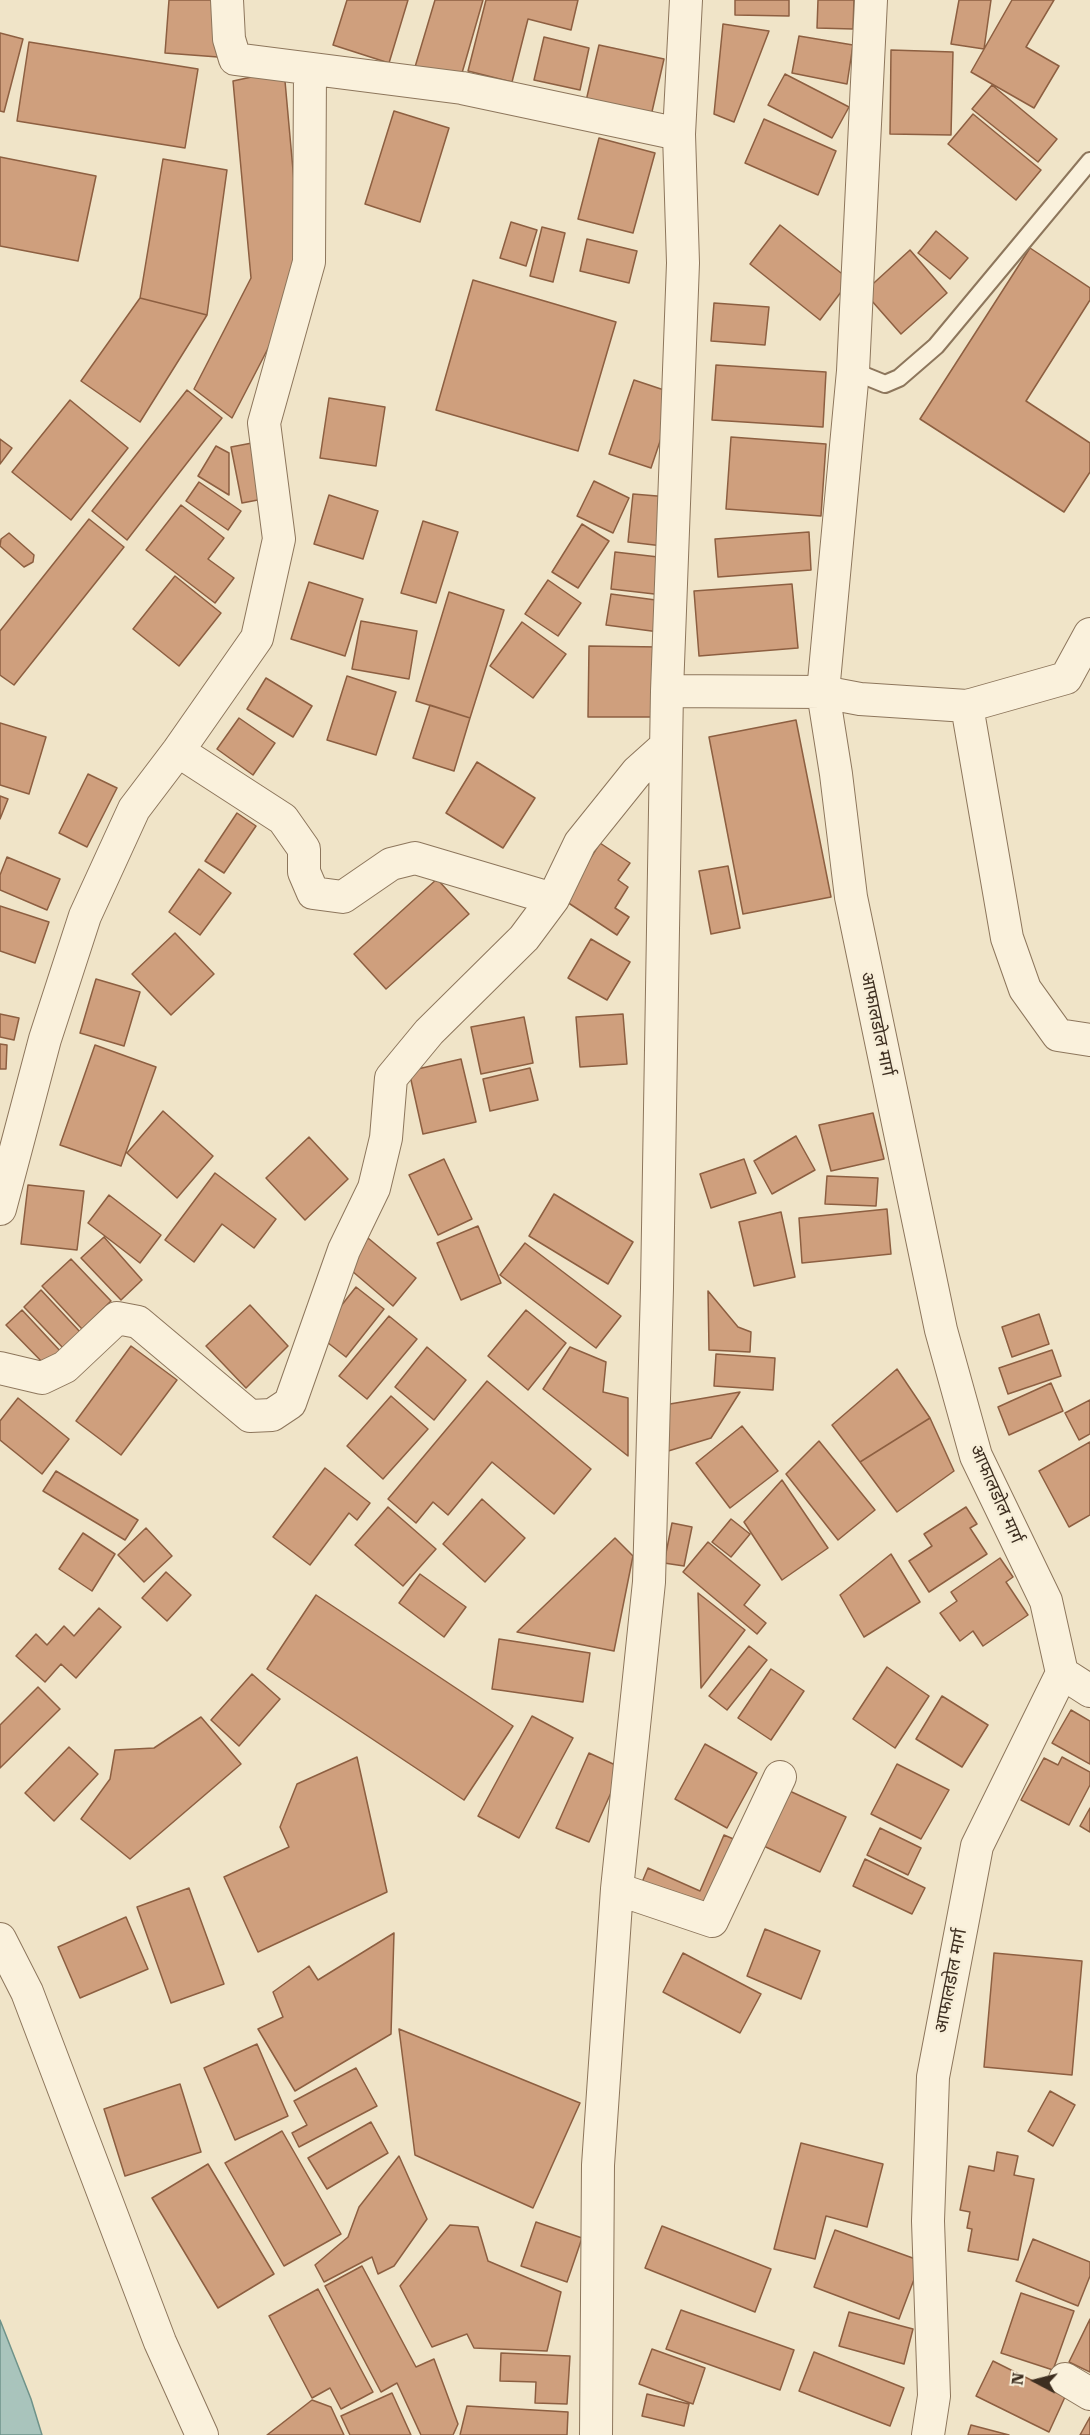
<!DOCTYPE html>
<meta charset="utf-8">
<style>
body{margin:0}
#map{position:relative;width:1090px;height:2435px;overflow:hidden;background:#f0e4c8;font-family:"Roboto Serif",serif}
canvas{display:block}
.north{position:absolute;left:1006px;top:2351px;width:60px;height:60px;-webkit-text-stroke:4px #f7eed8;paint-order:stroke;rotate:277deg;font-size:16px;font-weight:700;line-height:24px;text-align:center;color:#3d2e20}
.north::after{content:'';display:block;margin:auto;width:21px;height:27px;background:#3d2e20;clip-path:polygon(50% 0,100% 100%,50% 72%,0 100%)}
</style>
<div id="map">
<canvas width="1090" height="2435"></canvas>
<div class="north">N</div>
</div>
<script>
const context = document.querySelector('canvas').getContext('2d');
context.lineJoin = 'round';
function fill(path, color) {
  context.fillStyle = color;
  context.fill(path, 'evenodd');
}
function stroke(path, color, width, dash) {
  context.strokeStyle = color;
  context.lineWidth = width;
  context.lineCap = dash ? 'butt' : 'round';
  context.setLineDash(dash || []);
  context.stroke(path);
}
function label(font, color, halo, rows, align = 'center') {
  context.font = font + ' "Roboto Serif","Noto Sans Devanagari",serif';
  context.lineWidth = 5;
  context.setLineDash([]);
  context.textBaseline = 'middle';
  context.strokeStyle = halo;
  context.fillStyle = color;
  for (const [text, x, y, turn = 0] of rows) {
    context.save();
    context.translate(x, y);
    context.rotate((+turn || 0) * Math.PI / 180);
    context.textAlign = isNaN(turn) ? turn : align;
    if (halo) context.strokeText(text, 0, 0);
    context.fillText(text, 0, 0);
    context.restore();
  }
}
const water = new Path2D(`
 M0,2320l31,79 11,36h-42z`);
const building = new Path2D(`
 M169,0h53l-4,57 -53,-4z
 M347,0h61l-19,63 -56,-18z
 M435,0h48l-23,80 -45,-13z
 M486,0h92l-7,30 -43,-11 -16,63 -44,-11z
 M735,0h54v16l-54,-1z
 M818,0h36l-1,29 -36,-1z
 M959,0h32l-7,49 -33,-5z
 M1012,0h42l-28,47 33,19 -25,42 -63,-36z
 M723,24l46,7 -35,91 -20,-8z
 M0,33l23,6 -19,73 -4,-1z
 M799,36l54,9 -6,39 -55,-11z
 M544,37l45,11 -9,42 -46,-10z
 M29,42l169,27 -13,79 -168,-27z
 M599,45l65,14 -13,57 -65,-15z
 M891,50l62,2 -2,83 -61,-1z
 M284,70l19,211 -71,137 -38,-29 57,-111 -18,-197z
 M785,74l64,33 -17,31 -64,-33z
 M992,85l65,54 -19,23 -66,-53z
 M394,111l55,17 -29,94 -55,-18z
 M973,114l68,56 -25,30 -68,-56z
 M764,119l72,32 -18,44 -73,-32z
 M599,138l56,15 -22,80 -55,-14z
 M0,157l96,19 -18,85 -78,-15z
 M163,159l64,11 -20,145 -67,-17z
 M511,222l26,8 -11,36 -26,-8z
 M780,225l70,55 -30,40 -70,-56z
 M542,227l23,6 -12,49 -23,-6z
 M936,231l32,27 -18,21 -32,-26z
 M587,239l50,12 -8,32 -49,-12z
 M1030,248l60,40v12l-64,101 64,42v29l-26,40 -144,-93z
 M910,250l37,43 -46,41 -37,-42z
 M473,280l143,42 -38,129 -142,-41z
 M140,298l67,17 -67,107 -59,-41z
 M714,303l55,4 -4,38 -54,-4z
 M716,365l110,7 -3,55 -111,-7z
 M634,380l42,14 -25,74 -42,-14z
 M187,390l35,28 -95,122 -35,-29z
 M329,398l56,9 -9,59 -56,-8z
 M70,400l58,48 -57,72 -59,-48z
 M731,437l95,7 -5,72 -95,-7z
 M0,439l12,9 -12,16z
 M252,443l11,56 -21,4 -11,-56z
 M216,446l13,7v42l-31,-19z
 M594,481l35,17 -16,35 -36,-17z
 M199,482l42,29 -13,19 -42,-29z
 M633,494l36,3 -6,49 -35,-4z
 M329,495l49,16 -15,48 -49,-15z
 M181,505l43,33 -16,21 26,19 -19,25 -69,-53z
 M89,519l35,28 -110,138 -14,-10v-44z
 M423,521l35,11 -22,71 -35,-10z
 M582,524l27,17 -31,47 -26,-16z
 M809,532l2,38 -93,7 -3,-38z
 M9,533l25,22 -1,7 -9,5 -24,-21 1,-7z
 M615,552l52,6 -4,37 -52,-6z
 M175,576l46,37 -42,53 -46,-37z
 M548,580l33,23 -23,33 -33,-22z
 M309,582l54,17 -18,57 -54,-17z
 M792,584l6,64 -99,8 -5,-65z
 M449,592l55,18 -34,108 -54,-17z
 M611,594l52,7 -4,31 -53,-7z
 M361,621l56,10 -8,48 -57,-10z
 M522,622l44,32 -33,44 -43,-32z
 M589,646l71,1 -1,70h-71z
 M347,676l49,16 -20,63 -49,-15z
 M266,678l46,28 -19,31 -46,-28z
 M430,705l40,13 -16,53 -41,-13z
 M239,718l36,25 -22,32 -36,-26z
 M796,720l35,177 -88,17 -34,-177z
 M0,723l46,14 -17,57 -29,-9z
 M477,762l58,36 -32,50 -57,-35z
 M88,774l29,14 -30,59 -28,-14z
 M0,796l8,3 -8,20z
 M237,813l19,13 -32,47 -19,-12z
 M600,843l30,20 -12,17 10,7 -13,21 14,9 -12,18 -53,-35z
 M7,857l53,22 -13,31 -47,-20v-15z
 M728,866l12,62 -29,6 -12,-63z
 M199,869l32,24 -31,42 -31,-23z
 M437,879l32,35 -83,75 -32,-35z
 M0,906l49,16 -14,41 -35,-12z
 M175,933l39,41 -43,41 -39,-41z
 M591,939l39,23 -23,38 -39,-22z
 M96,979l44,13 -16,54 -44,-13z
 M0,1014l19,4 -5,22 -14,-3z
 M623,1014l4,50 -47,3 -4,-50z
 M524,1017l9,46 -52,11 -10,-47z
 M0,1044l7,1 -1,24h-6z
 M95,1045l61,22 -35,99 -61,-21z
 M461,1059l15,63 -53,12 -14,-63z
 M530,1068l8,32 -48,11 -7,-32z
 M163,1111l50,45 -36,42 -50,-45z
 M873,1113l11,46 -53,12 -12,-46z
 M796,1136l19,34 -43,24 -18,-33z
 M309,1137l39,42 -43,41 -39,-42z
 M444,1159l28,60 -34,16 -29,-60z
 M744,1159l12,34 -45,15 -11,-34z
 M215,1173l61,46 -22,29 -32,-24 -28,38 -29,-22z
 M827,1176l51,2 -2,28 -51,-2z
 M28,1185l56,6 -7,59 -56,-6z
 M554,1194l79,48 -25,42 -79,-48z
 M109,1195l52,40 -21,28 -52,-40z
 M887,1209l4,45 -89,9 -3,-45z
 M781,1212l14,65 -41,9 -15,-64z
 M478,1226l23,57 -40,17 -24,-57z
 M104,1237l38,43 -21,20 -40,-42z
 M368,1238l48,40 -23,28 -48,-41z
 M525,1243l96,73 -25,32 -96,-73z
 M71,1259l40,42 -29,28 -40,-43z
 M356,1287l28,22 -38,48 -28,-22z
 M41,1290l40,43 -17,16 -40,-42z
 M708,1291l30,36 13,5 -1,20 -41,-2z
 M250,1305l38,41 -42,42 -40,-42z
 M22,1310l40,43 -15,14 -41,-42z
 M526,1310l40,33 -38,47 -40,-34z
 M1039,1314l10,30 -37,13 -10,-30z
 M389,1316l28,23 -50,60 -28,-23z
 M131,1346l46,34 -56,75 -45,-34z
 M427,1347l39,33 -32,40 -39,-33z
 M570,1347l36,15 -3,30 25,6v58l-85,-67z
 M1052,1350l9,26 -53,18 -9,-26z
 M716,1354l59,4 -2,32 -59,-4z
 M897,1369l33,49 -70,44 -28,-37z
 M487,1381l104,88 -37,45 -62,-52 -44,53 -15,-13 -17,21 -28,-24z
 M1051,1383l12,28 -54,24 -11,-28z
 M740,1392l-29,46 -46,14 -1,-47z
 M391,1396l37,33 -45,50 -36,-33z
 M18,1398l51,41 -27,35 -42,-34v-19z
 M1090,1400v34l-11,6 -14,-27z
 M930,1418l24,53 -57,41 -37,-50z
 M742,1426l36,45 -48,37 -34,-45z
 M819,1441l56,69 -37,30 -52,-66z
 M1090,1442v73l-21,12 -30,-56z
 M325,1468l45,35 -13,17 -8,-7 -39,52 -37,-28z
 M56,1471l82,49 -13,20 -82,-49z
 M782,1480l46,68 -46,32 -38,-58z
 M482,1499l43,39 -40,44 -42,-38z
 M388,1507l48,42 -33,37 -48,-41z
 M966,1507l11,17 -7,4 17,26 -58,38 -20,-31 23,-15 -8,-12z
 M731,1519l19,15 -19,23 -19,-15z
 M672,1523l20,4 -8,39 -20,-3z
 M146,1528l26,28 -28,26 -26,-27z
 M83,1533l32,21 -23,37 -33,-22z
 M615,1538l18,18 -19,95 -97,-19z
 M708,1542l52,43 -16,20 22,18 -9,11 -74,-62z
 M891,1554l29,48 -56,35 -24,-42z
 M1000,1558l13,19 -7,5 22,33 -45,31 -10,-15 -13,10 -20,-28 17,-12 -6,-9z
 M166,1572l25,23 -24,26 -25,-23z
 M420,1574l46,33 -22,30 -45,-34z
 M698,1593l47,37 -44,58z
 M316,1595l197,131 -49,74 -197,-131z
 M99,1608l22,19 -45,51 -15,-14 -16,18 -29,-26 20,-22 11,11 17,-19 10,10z
 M499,1639l91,14 -7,49 -91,-13z
 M749,1646l18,14 -40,50 -18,-14z
 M887,1667l42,29 -34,52 -42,-29z
 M771,1669l33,22 -33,49 -33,-22z
 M252,1674l28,25 -41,47 -28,-26z
 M38,1687l22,22 -60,59v-43z
 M942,1696l46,29 -26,42 -46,-28z
 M1071,1710l19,11v43l-38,-21z
 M532,1716l41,22 -54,100 -41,-22z
 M201,1717l40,47 -111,95 -49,-40 29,-40 5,-29 39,-2z
 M705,1744l52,29 -30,55 -52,-29z
 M69,1747l29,27 -44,47 -29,-28z
 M589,1753l33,15 -33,74 -33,-14z
 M357,1757l30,135 -129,60 -34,-75 65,-30 -9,-20 17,-43z
 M1062,1757l28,15v13l-21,40 -48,-25 23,-42 14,7z
 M897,1764l52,26 -28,49 -50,-25z
 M781,1787l65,30 -26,55 -65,-30z
 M1090,1808v24l-10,-6z
 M880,1828l41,20 -13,27 -41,-20z
 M724,1835l19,8 -33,75 -70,-31 8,-19 52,23z
 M865,1859l60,29 -13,26 -59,-28z
 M189,1888l35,96 -53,19 -34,-96z
 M126,1917l22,52 -68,29 -22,-51z
 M765,1929l55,22 -19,48 -54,-23z
 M394,1933l-3,101 -96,57 -37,-62 25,-12 -10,-25 36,-26 9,14z
 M683,1953l78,41 -21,39 -77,-41z
 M994,1953l88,8 -10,114 -88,-8z
 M399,2029l181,74 -47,105 -118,-53z
 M257,2044l31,72 -53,24 -31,-72z
 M356,2068l21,38 -78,41 -7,-14 15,-8 -13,-24z
 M180,2084l21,68 -76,24 -21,-67z
 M1050,2091l25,14 -22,41 -25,-15z
 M371,2122l17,31 -61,36 -19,-31z
 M282,2131l59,103 -57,32 -59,-103z
 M801,2143l82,21 -16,63 -41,-11 -11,43 -41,-10z
 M997,2152l21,4 -4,19 20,4 -16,81 -50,-9 4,-22 -5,-1 3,-16 -10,-2 9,-44 25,5z
 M399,2156l28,63 -33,47 -16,8 -6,-17 -48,25 -9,-17 33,-28 11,-30z
 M208,2164l66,110 -56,34 -66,-110z
 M536,2222l46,16 -15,44 -46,-16z
 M450,2225l28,2 10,34 73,31 -14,59 -73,-3 -7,-14 -35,13 -32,-61z
 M662,2226l109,43 -16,43 -110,-44z
 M835,2230l86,31 -22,58 -85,-32z
 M1033,2239l57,23v14l-12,30 -62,-25z
 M362,2266l54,101 18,-8 24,65 -5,11h-32l-24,-52 -16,9 -56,-106z
 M318,2289l55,103 -32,17 -11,-21 -18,10 -43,-82z
 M1021,2293l53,18 -21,59 -52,-17z
 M681,2310l113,40 -14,40 -114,-41z
 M849,2312l64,17 -9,35 -65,-18z
 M1090,2319v53l-21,-10z
 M652,2349l53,19 -12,36 -54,-20z
 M814,2352l90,36 -14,38 -91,-35z
 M501,2353l69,3 -3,48 -32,-1 1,-21 -36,-1z
 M993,2361l72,36 -16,35 -73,-36z
 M392,2393l19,42h-61l-9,-19z
 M647,2394l42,10 -5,22 -42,-10z
 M312,2400l19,7 13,28h-77z
 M467,2406l101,6 -1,23h-107z
 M1090,2417v18h-10z
 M971,2425l38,10h-41z`);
const service = new Path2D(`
 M853,371l32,13 14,-6 37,-32 154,-185`);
const minor = new Path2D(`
 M227,0l2,39 6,20 227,29 217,46
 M871,0l-18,371 -30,321 37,7 107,7 99,-28 24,-44
 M667,691l156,1 13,82 15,123 90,433 35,126 70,145 16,72 -85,173 -44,231 -5,144 6,175 -6,39
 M967,706l40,232 18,51 33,46 32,5
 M178,751l105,68 21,30v23l9,21 30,4 48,-33 24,-6 138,41
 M0,1209l45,-170 40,-123 49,-107 44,-58 79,-113 22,-99 -15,-116 45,-161 1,-193
 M0,1368l42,10 23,-11 52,-49 21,4 112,94 22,-1 18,-12 54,-153 30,-62 12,-50 5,-60 38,-46 95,-94 29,-39 27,-56 57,-71 29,-26
 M1062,1673l28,18
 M617,1889l95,32 68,-144
 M0,1939l27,53 133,350 42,93
 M1065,2379l25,15
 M596,2435l2,-270 19,-276 32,-307 8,-294 10,-597 16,-428 -4,-129 7,-134`);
const streetNames = [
 ["आफालडोल मार्ग",877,1024,78],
 ["आफालडोल मार्ग",996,1494,66],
 ["आफालडोल मार्ग",951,1981,-79]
];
fill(water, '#a9c4bc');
stroke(water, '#6f938a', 1.5);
fill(building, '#cf9f7d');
stroke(building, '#8d5f41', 1.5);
stroke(service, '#8d765c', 20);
stroke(minor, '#8d765c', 34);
stroke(service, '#faf1dc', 16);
stroke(minor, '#faf1dc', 32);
label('18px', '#3d2e20', '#f7eed8', streetNames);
</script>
